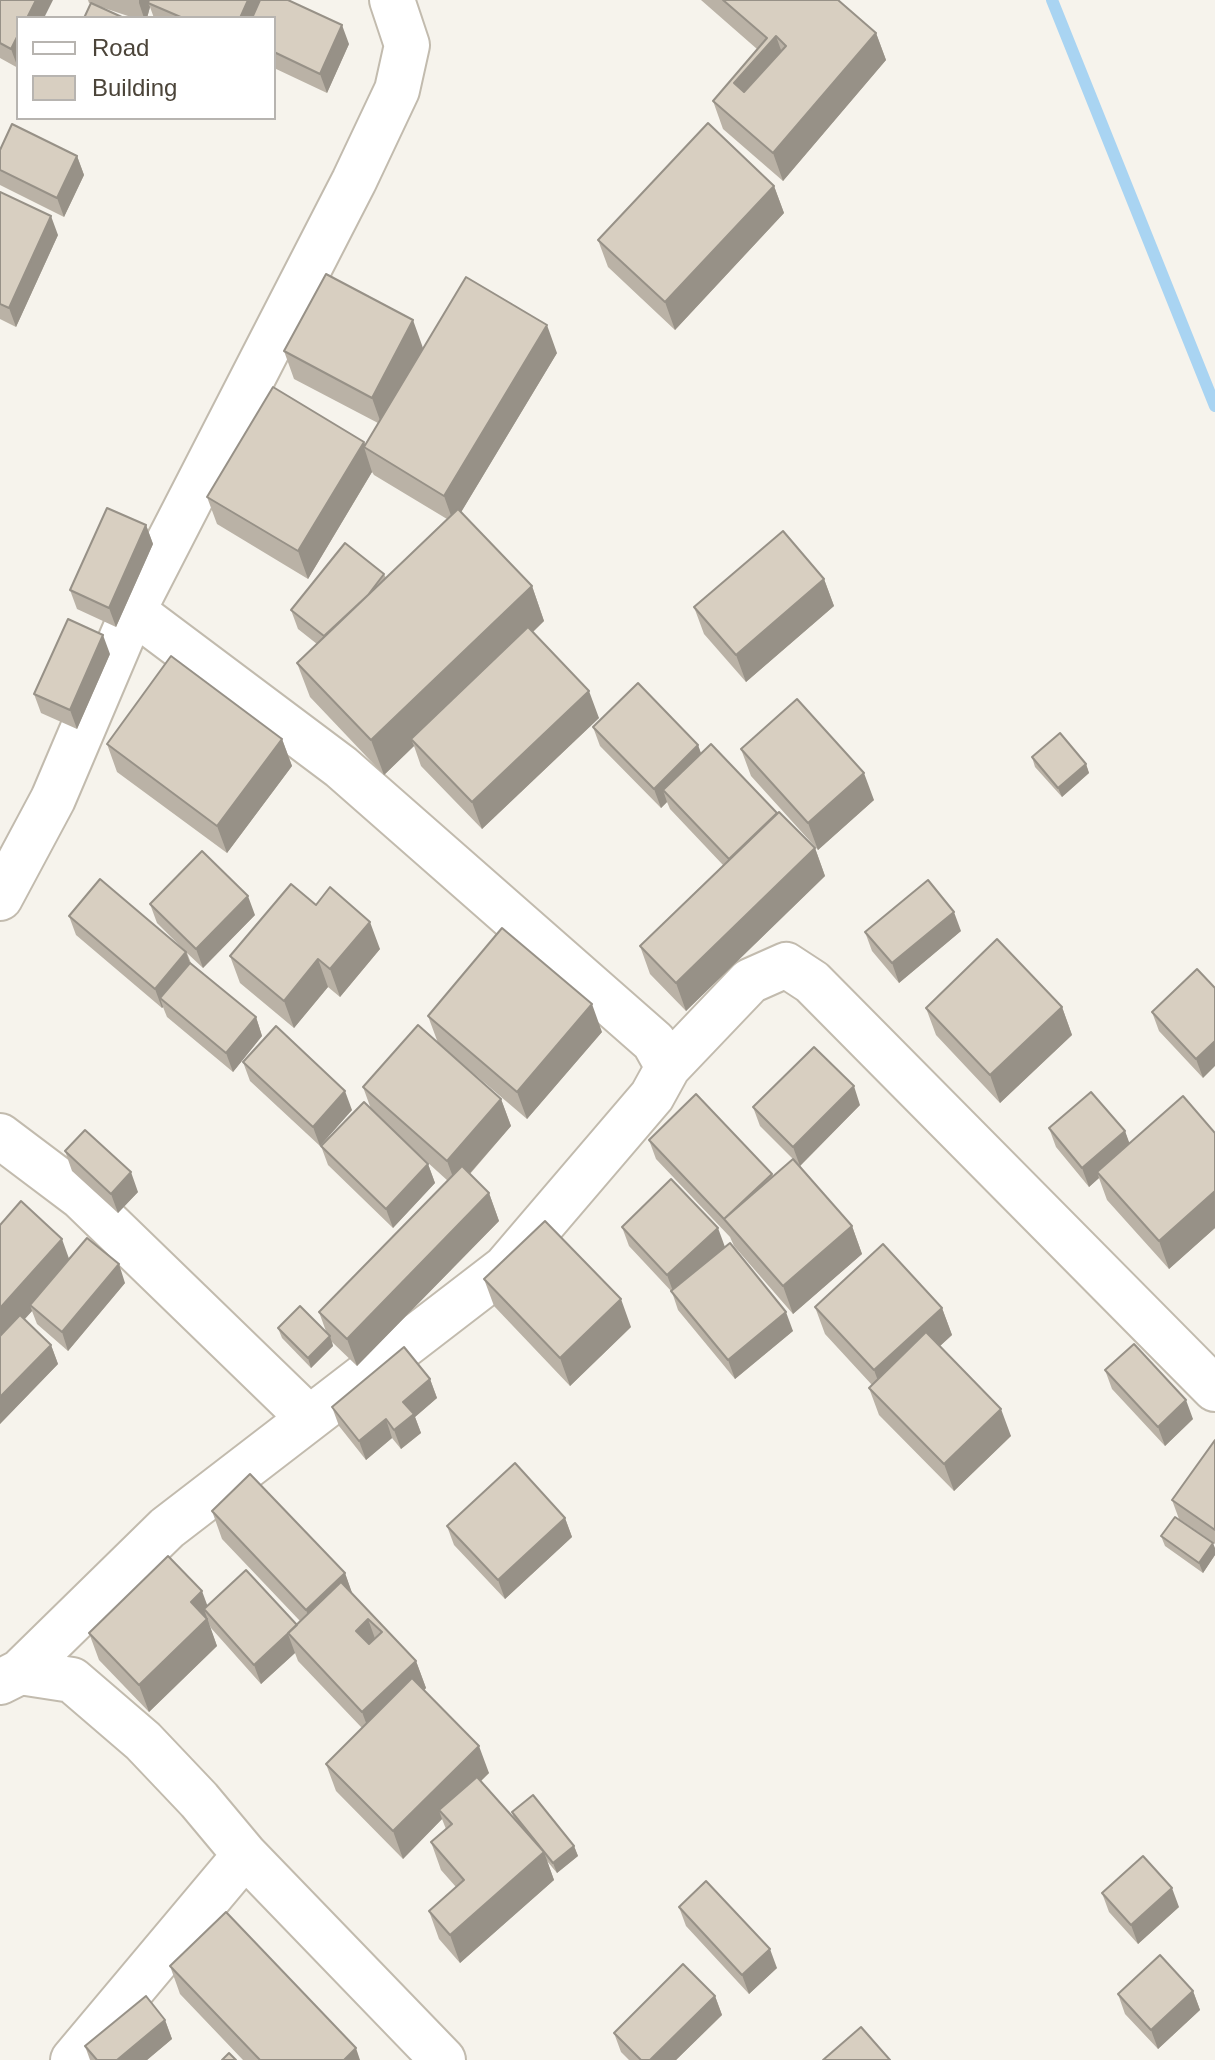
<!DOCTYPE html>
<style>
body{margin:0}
#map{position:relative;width:1215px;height:2060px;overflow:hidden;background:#f6f3ec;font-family:Arial,sans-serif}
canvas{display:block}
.legend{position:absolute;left:16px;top:16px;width:260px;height:104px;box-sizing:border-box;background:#fff;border:2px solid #b7b4b0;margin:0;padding:10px 14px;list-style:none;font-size:24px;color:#4b4439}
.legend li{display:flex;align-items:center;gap:16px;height:40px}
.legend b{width:40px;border:2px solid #b7b4b0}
</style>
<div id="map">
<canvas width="1215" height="2060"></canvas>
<ul class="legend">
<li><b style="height:10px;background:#fff"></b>Road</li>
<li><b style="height:22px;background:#d8cfc1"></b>Building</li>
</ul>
</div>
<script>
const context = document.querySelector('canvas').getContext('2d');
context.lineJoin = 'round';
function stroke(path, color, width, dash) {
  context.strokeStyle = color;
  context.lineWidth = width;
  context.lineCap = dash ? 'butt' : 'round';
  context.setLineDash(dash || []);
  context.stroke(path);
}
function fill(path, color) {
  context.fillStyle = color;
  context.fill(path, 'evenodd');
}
const stream = new Path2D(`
 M1052,0l163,406`);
const minor = new Path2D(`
 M133,611l208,156 313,275 14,25
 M0,898l53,-99 80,-188 221,-430 43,-91 10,-45 -15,-45
 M0,1136l81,61 228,221
 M20,1672l52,8 71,61 56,59 46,55 198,205
 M0,1682l20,-10 147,-144 338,-260 147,-172 16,-29 82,-86 36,-16 26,17 403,407
 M73,2060l172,-205`);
const wall = new Path2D(`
 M0,0l18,68 -18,-10z
 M88,0h200l61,44 -22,49 -53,-25v-50h-120l-4,-11 -3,11h-13l-45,-15z
 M701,0h137l38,33 10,27 -103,121 -60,-52 -10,-28 44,-52z
 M0,150l77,6 7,19 -20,42 -64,-32z
 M774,186l10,27 -109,117 -67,-63 -10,-27z
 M0,192l58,43 -42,92 -16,-8z
 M423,348l134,5 -96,159 71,74 12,35 -11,11 66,86 -117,111 -61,-63 -7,-20 -30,29 -74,-78 -13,-34 20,-19 -19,-15 -7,-19 93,-36 2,4 61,-59 -73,-44 -2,-3 -64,107 -91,-55 -10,-27 157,-55 1,3 13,-22 -84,-44 -10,-28z
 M146,525l7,19 -37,83 -39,-18 -7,-19z
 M824,579l10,27 -88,76 -42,-48 -10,-27z
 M110,654l-33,75 -36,-16 -7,-19z
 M593,727l105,18 3,9 76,59 38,35 10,28 -139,135 -36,-37 -10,-28 83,-81 -53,-56 -3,-7 -6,6 -61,-62z
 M282,739l10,27 -65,87 -110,-81 -10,-28z
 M741,749l133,51 -56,50 -67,-74z
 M1032,757l54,7 3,9 -27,24 -27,-30z
 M150,904l105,11 -52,53 -16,-15 4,10 65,54 6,19 -29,36 -66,-55 -4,-10 -1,1 -86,-73 -7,-19 114,33 -26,-26z
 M316,905l64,44 -40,48 -12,-10 -34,41 -54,-45 -10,-27z
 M961,931l-62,52 -27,-32 -7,-19z
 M1197,969l6,109 -44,-47 -7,-19z
 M1062,1007l10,28 -72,68 -64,-68 -10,-27z
 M428,1016l174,16 -75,87 -88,-75 62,55 10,27 -41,48 19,19 10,28 -142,145 -25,-24 1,4 -22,22 -29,-30 -4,-10 49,6 -8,-22 129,-131 -33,-30 13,13 7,19 -42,45 -65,-63 -7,-19 50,-37 -8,-22 75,-44z
 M243,1062l109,48 -32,36 -70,-65z
 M860,1105l-60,61 52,60 10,28 -69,60 -59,-68 -4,-9 -74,-78 -7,-19 123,34 1,2 20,-17 -33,-33 -7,-19z
 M1049,1128l76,3 4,13 86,-11v95l-46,41 -62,-69 -8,-22 -10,9 -33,-40z
 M65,1151l73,41 -20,21 -46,-42z
 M0,1225l69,34 56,24 -57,68 -31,-27 -5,-13 -8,9 27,25 7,19 -58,60z
 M622,1227l103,20 68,84 -58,48 -57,-69 -6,-18 -43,-46z
 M484,1279l147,48 -61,59 -76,-80z
 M815,1307l127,1 10,27 -12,11 71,90 -57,55 -75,-76 -10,-27 3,-3 -47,-51z
 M1105,1370l88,49 -28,27 -53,-57z
 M430,1379l7,19 -22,19 6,16 -20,16 -9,-11 -26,22 -27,-34 -7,-19z
 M1215,1440v104l-36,-25 -7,-19z
 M212,1511l133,62 7,21 64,67 10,27 -2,3 65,82 -8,8 33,38 -2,-7 62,34 4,10 -21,17 -10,-12 7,19 -94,83 -21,-24 -10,-28 27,-24 -15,-17 -10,-28 15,-13 -4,-10 -39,40 -67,-68 -10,-27 36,-36 -64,-67 -3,-8 -34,31 -50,-56 -3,-6 9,24 -68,66 -50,-52 -10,-27 119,-27 89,19 3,-4 -78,-82z
 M565,1518l7,19 -67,62 -51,-54 -7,-19z
 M1161,1536l54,12v7l-12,18 -38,-27z
 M1102,1893l77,14 -41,37 -29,-32z
 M679,1907l98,61 -28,26 -63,-68z
 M170,1966l190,94h-117l-63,-66z
 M1193,1991l7,19 -42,39 -33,-35 -7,-20z
 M715,1996l7,19 -46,45h-47l-8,-8 -7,-19z
 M165,2020l7,19 -25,21h-57l-5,-14z`);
const shadedWall = new Path2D(`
 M36,0h17l-9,18h-17z
 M139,0h14l-5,3 2,4 -3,11h-3l-5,-15z
 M248,0h22l-8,18h-22z
 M342,25l7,19 -22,49 -7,-19z
 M876,33l10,27 -103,121 -10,-28z
 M18,35v33l-7,-19z
 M776,36l10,28 -42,46 -10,-27z
 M77,156l7,19 -20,42 -7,-19z
 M774,186l10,27 -109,117 -10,-28z
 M51,216l7,19 -42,92 -7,-19z
 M413,320l10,28 -41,78 -10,-28z
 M547,325l10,28 -103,171 -10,-28z
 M364,442l3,7 -3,-2 8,25 -64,107 -10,-28z
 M146,525l7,19 -37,83 -7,-19z
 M824,579l10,27 -88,76 -10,-27z
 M532,586l12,35 -128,123 -5,-5 3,7 -30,29 -13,-35z
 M103,635l7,19 -33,75 -7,-19z
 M589,691l10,27 -117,111 -10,-27z
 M282,739l10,27 -65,87 -10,-27z
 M698,745l7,19 -42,26 4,12 -6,6 -7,-19z
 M1086,764l3,9 -27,24 -4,-9z
 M864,773l10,27 -56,50 -10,-27z
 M815,848l10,28 -139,135 -10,-28z
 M248,896l7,19 -52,53 -7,-19z
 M954,912l7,19 -62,52 -7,-20z
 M370,922l10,27 -40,48 -10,-28z
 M186,952l7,19 -33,27 3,9 -1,1 -7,-19z
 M318,959l10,28 -34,41 -10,-27z
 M592,1004l10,28 -75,87 -10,-27z
 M1062,1007l10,28 -72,68 -10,-28z
 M256,1017l6,19 -29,36 -7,-19z
 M1215,1041v25l-12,12 -7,-19z
 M854,1086l6,19 -60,61 -7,-19z
 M345,1091l7,19 -32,36 -7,-19z
 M501,1099l10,27 -54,62 -10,-27z
 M1125,1131l7,19 -35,22 2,6 -10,9 -7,-19z
 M428,1164l7,19 -42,45 -7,-19z
 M131,1172l7,20 -20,21 -7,-19z
 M1215,1191v37l-46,41 -10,-28z
 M489,1193l10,28 -142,145 -10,-27z
 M852,1226l10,28 -69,60 -10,-28z
 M718,1228l7,19 -51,47 -7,-19z
 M62,1239l10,28 -42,38 2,6 -32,35v-38z
 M119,1264l6,19 -57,68 -6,-19z
 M621,1299l10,28 -61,59 -10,-28z
 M942,1308l10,27 -68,62 -10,-27z
 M786,1312l7,19 -58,48 -7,-19z
 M330,1336l3,10 -22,22 -3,-10z
 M51,1345l7,19 -58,60v-27z
 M430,1379l7,19 -22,19 6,16 -20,16 -7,-19 9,-28z
 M1186,1400l7,19 -28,27 -7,-19z
 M1001,1409l10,27 -57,55 -10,-27z
 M386,1419l6,19 -26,22 -7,-19z
 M565,1518l7,19 -67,62 -7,-19z
 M1213,1543l2,5v7l-12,18 -4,-10z
 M345,1573l10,28 -39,37 -10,-28z
 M202,1591l10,27 -8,-9 13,37 -68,66 -10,-27 52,-83z
 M368,1619l10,28 -12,11 -10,-27z
 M288,1634l7,19 -34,31 -7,-19z
 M416,1661l10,27 -54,51 -10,-27z
 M479,1746l10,27 -44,43 -6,-6 3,9 -39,40 -10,-28z
 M574,1846l4,10 -21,17 -4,-10z
 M544,1852l10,28 -94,83 -10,-28z
 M1172,1888l7,19 -41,37 -7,-19z
 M770,1949l7,19 -28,26 -7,-19z
 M1193,1991l7,19 -42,39 -7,-19z
 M715,1996l7,19 -46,45h-26z
 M165,2020l7,19 -25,21h-30z
 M356,2048l4,12h-16z`);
const building = new Path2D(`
 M0,0h36l-9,18h-9v17l-7,14 -11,-6z
 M149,0h99l-8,18h-57l-35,-15z
 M260,0h28l54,25 -22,49 -46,-22v-34h-22z
 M723,0h115l38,33 -103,120 -60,-52 54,-63zM776,36l10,10 -42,46 -10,-9z
 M91,3l33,15h-40z
 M708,123l66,63 -109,116 -67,-62z
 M12,124l65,32 -20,42 -57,-28v-20z
 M0,192l51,24 -42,92 -9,-4z
 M326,274l87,46 -41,78 -88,-47z
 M466,277l81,48 -103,171 -80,-49z
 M273,387l91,55 -66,109 -91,-54z
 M107,508l39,17 -37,83 -39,-18z
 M458,509l74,77 -161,154 -74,-77z
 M783,531l41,48 -88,76 -42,-48z
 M345,543l39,31 -16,21 -44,41 -33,-26z
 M68,619l35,16 -33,75 -36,-16z
 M528,627l61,64 -117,111 -61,-63z
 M171,656l111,83 -65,87 -110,-82z
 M638,683l60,62 -44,44 -61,-62z
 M797,699l67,74 -56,50 -67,-74z
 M1060,733l26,31 -28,24 -26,-31z
 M711,744l66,69 -48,46 -66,-69z
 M779,812l36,36 -139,135 -36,-37z
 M202,851l46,45 -52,53 -46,-45z
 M100,879l86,73 -31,37 -86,-73z
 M928,880l26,32 -62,51 -27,-31z
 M291,884l25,21 14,-18 40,35 -40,47 -12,-10 -34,42 -54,-45z
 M502,928l90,76 -75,88 -89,-76z
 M997,939l65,68 -72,68 -64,-67z
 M190,963l66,54 -30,36 -66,-55z
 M1197,969l18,19v53l-19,18 -44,-47z
 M418,1025l83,74 -54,62 -84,-74z
 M276,1026l69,65 -32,36 -70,-65z
 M814,1047l40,39 -61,61 -40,-40z
 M1091,1092l34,39 -43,37 -33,-40z
 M696,1094l76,80 -48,45 -75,-79z
 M1183,1096l32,37v58l-56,50 -62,-69z
 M364,1102l64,62 -42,45 -65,-63z
 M85,1130l46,42 -20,22 -46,-43z
 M793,1159l59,67 -69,60 -59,-67z
 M462,1166l27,27 -142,146 -28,-27z
 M671,1179l47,49 -51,47 -45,-48z
 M21,1201l41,38 -62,69v-83z
 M545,1221l76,78 -61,59 -76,-79z
 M87,1238l32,26 -57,68 -32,-27z
 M730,1243l56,69 -58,48 -57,-69z
 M883,1244l59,64 -68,62 -59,-63z
 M300,1306l30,30 -22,22 -30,-30z
 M20,1315l31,30 -51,52v-61z
 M926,1332l75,77 -57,55 -75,-76z
 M1134,1344l52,56 -28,27 -53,-57z
 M404,1347l26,32 -27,23 11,12 -20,16 -8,-11 -27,22 -27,-34z
 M1215,1440v90l-43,-30z
 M515,1463l50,55 -67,62 -51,-54z
 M250,1474l95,99 -39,37 -94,-99z
 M1175,1517l38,26 -14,20 -38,-27z
 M168,1556l34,35 -11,11 16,17 -68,66 -50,-52z
 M246,1570l51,55 -43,40 -50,-56z
 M341,1582l75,79 -54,51 -74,-79zM368,1619l14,13 -13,12 -13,-13z
 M412,1678l67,68 -86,85 -67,-67z
 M477,1777l67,75 -94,83 -21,-24 35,-31 -33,-38 21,-18 -13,-14z
 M533,1795l41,51 -21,17 -41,-51z
 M1143,1856l29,32 -41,37 -29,-32z
 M706,1881l64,68 -28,26 -63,-68z
 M226,1912l130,136 -12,12h-84l-90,-94z
 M1160,1955l33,36 -42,39 -33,-36z
 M683,1964l32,32 -65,64h-9l-27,-27z
 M146,1996l19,24 -48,40h-20l-12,-14z
 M861,2027l29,33h-67z
 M229,2053l7,7h-14z`);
stroke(stream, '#a9d4f2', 12);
stroke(minor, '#c2bbae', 48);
stroke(minor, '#fff', 44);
fill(wall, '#bab2a6');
fill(shadedWall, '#979187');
fill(building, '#d8cfc1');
stroke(building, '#979187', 2);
</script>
